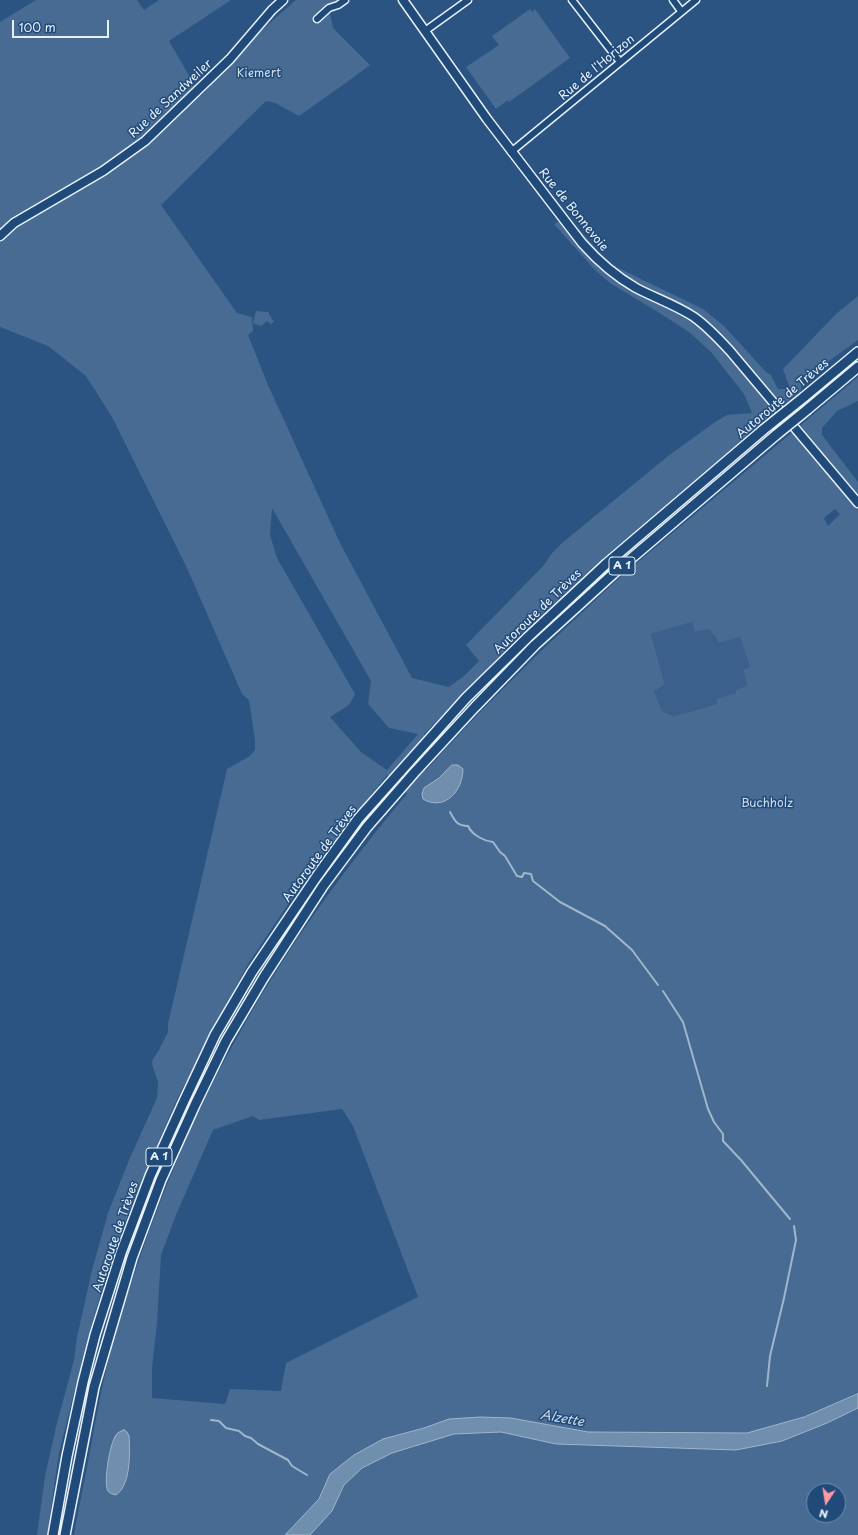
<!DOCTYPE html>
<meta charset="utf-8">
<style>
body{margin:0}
#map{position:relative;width:858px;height:1535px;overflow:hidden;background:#2b5482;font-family:"Playpen Sans",sans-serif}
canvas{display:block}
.north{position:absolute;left:806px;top:1483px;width:40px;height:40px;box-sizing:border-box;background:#1f4a7a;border:1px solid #6f8dac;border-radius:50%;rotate:192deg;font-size:11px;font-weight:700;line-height:16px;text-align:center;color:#e8f1f8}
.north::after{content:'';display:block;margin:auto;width:14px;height:18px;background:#ff9aa2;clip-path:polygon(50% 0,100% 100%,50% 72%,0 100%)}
.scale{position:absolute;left:12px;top:20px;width:97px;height:18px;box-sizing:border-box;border:2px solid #e8f1f8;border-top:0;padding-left:5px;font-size:12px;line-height:14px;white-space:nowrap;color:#e8f1f8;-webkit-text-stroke:3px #1f4a7a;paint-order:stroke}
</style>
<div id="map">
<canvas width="858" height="1535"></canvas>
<div class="north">N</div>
<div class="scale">100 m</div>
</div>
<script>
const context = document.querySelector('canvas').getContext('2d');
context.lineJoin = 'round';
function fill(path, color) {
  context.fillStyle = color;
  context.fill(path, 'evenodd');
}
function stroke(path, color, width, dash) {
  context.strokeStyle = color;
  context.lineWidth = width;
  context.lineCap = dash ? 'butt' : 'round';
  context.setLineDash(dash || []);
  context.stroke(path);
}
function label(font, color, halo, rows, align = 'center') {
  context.font = font + ' "Playpen Sans",sans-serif';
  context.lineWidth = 3;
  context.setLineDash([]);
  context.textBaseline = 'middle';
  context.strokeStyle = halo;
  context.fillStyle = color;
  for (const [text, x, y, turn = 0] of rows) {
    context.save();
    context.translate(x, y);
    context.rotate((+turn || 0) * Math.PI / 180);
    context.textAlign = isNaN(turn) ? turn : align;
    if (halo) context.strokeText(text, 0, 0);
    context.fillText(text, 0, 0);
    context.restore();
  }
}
const built = new Path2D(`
 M692,622l3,10 13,-3 8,8 2,6 22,-7 10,31 -1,19 -13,4v3l-20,6 1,5 -43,12 -12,-5 -8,-20 11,-6 -14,-51z`);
const green = new Path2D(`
 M36,0h101l7,10 15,-10h72l-62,41 32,55 62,-67 33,-29h44l1,2 -12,6 4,20 37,37 -20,15 -51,36 -24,-13 -9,-2 -105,104 76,108 15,4 1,14 -5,4 20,50 72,158 72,135 37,9 15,-11 15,-15 -13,-16 78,-80 9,-13 9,-9 106,-87 47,-34 12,-7 25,-2 -8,-19 -33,-42 -22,-20 -31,-20 -48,-29 -15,-13 -41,-46 14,-7 30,34 16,15 89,43 21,17 42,46 5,3 7,14h12l-7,-20 53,-55 22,-18v44l-57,41v9l-199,169 -80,74 -98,101 1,37 55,-59 61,-61 78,-73 239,-201v24l-21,10 -15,17v7l36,47v912l-3,2 -51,21 -57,16 -159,-1 -77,-14 -31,-1 -31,2 -25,9 -94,46 -11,25 -34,36h-211c5,-30 12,-60 17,-89 7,-38 14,-77 25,-114 30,-101 70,-205 123,-298 47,-85 105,-165 168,-240l-20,-19 -74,92 -65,97 -70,133 -45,104 -26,72 -18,60 -30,120 -12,82h-10l8,-59 11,-49 18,-67 3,-23 15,-67 16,-57 21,-53 28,-62 1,-16 -6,-18 1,-5 6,-9 9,-18v-8l59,-255 23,-13 5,-6v-10l-6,-40 -7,-6 -55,-126 -75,-151 -26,-41 -38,-30 -48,-19v-305zM272,508l99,173 -3,23 21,24 29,6 -31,36 -26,-18 -31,-35 19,-12 6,-11 -78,-136 -7,-23zM835,509l5,5 -12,12 -4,-8zM692,622l3,10 13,-3 8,8 2,6 22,-6 10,30 -7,3 5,15 -12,5v3l-20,6 1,5 -43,12 -12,-5 -8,-20 11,-6 -14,-51zM342,1109l11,17 65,171 -132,66 -5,28 -51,-2 -5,15 -73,-6v-30l5,-45 4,-68 15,-40 37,-85 40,-14 6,4z
 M530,9l2,3 3,-3 35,49 -61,44 -1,-2 -12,9 -30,-42 33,-22 -7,-9z
 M256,311l12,1 6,10 -3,2 -4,-3 -6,5 -8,-3z
 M858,1408v127h-548l22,-24 12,-26 18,-17 30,-15 62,-19 47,-2 55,12 180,6 91,-27zM814,1491h24v24h-24z`);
const water = new Path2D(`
 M452,765h6l5,4c0,21 -18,43 -40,30l-1,-5 2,-6 15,-10z
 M858,1394v14l-31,15 -45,18 -46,9 -180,-6 -55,-12 -47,2 -62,19 -30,15 -18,17 -12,26 -22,24h-25l34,-36 11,-25 24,-19 29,-16 41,-11 25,-9 31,-2 31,1 77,14 159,1 57,-16z
 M124,1430l3,2 2,4c1,16 2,49 -13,59 -3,-1 -6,-1 -8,-4 -5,-8 2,-48 8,-56 2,-3 5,-4 8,-5z`);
const stream = new Path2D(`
 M450,812c5,9 7,14 18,14 4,9 16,15 25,16l7,10 5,4 12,20 5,1 2,-4 7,1 2,7 27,21 45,24 27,24 26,35
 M663,991l20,31 25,87 6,13 9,12v7l18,19 49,59
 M767,1386l3,-30 14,-58 12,-58 -2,-14
 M211,1420l8,1 7,7 13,3 6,5 6,2 7,6 30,16 4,6 15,9`);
const minor = new Path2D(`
 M572,0l48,62
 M673,0l8,11
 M317,19l12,-11 9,-3 7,-5
 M425,31l43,-31
 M511,152l185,-152`);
const major = new Path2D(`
 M403,0l84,119 95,124c16,18 33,33 54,45 19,10 40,17 58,29 14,10 25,22 36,34l128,152
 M0,236l14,-13 89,-52 42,-30 85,-82 42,-49 11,-10`);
const highway = new Path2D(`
 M804,397l54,-45
 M808,409l50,-42
 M53,1535l14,-79 16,-74 12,-47 26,-82 29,-77 34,-75 31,-66 37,-63 65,-96 41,-57 108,-121 62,-61 78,-73 157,-134
 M65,1535l29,-148 38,-129 29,-78 34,-75 31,-64 38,-64 59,-91 44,-59 47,-54 61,-66 60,-62 78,-71 163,-139`);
const highwayBridge = new Path2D(`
 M763,430l41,-33
 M776,435l32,-26`);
const shields = [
 [622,566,26],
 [159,1157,26]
];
const shieldNames = [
 ["A 1",622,566],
 ["A 1",159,1157]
];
const streetNames = [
 ["Rue de l'Horizon",597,68,-40],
 ["Rue de Sandweiler",171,99,-43],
 ["Rue de Bonnevoie",573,210,51],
 ["Autoroute de Trèves",783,399,-40],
 ["Autoroute de Trèves",538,612,-44],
 ["Autoroute de Trèves",320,854,-54],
 ["Autoroute de Trèves",116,1237,-71]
];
const parkNames = [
 ["Kiemert",259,74],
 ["Buchholz",767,804]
];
const waterNames = [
 ["Alzette",562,1419,10]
];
fill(built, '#3a608b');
fill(green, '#476b93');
fill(water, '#708ead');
stroke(water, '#a0b6cb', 1);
stroke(stream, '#a0b6cb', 2);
stroke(minor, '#e8f1f8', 9);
stroke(major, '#e8f1f8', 11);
stroke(highway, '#e8f1f8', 12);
stroke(minor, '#1f4a7a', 6);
stroke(major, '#1f4a7a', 8);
stroke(highway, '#1f4a7a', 9);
stroke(highwayBridge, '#e8f1f8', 12, []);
stroke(highwayBridge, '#1f4a7a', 9);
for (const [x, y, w] of shields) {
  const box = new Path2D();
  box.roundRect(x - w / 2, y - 9, w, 18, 3);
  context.fillStyle = '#1f4a7a';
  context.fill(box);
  stroke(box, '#e8f1f8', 1);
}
label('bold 11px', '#e8f1f8', null, shieldNames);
label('12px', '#e8f1f8', '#1f4a7a', streetNames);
label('12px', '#d0dde9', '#1f4a7a', parkNames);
label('italic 13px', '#d0dde9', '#1f4a7a', waterNames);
</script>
